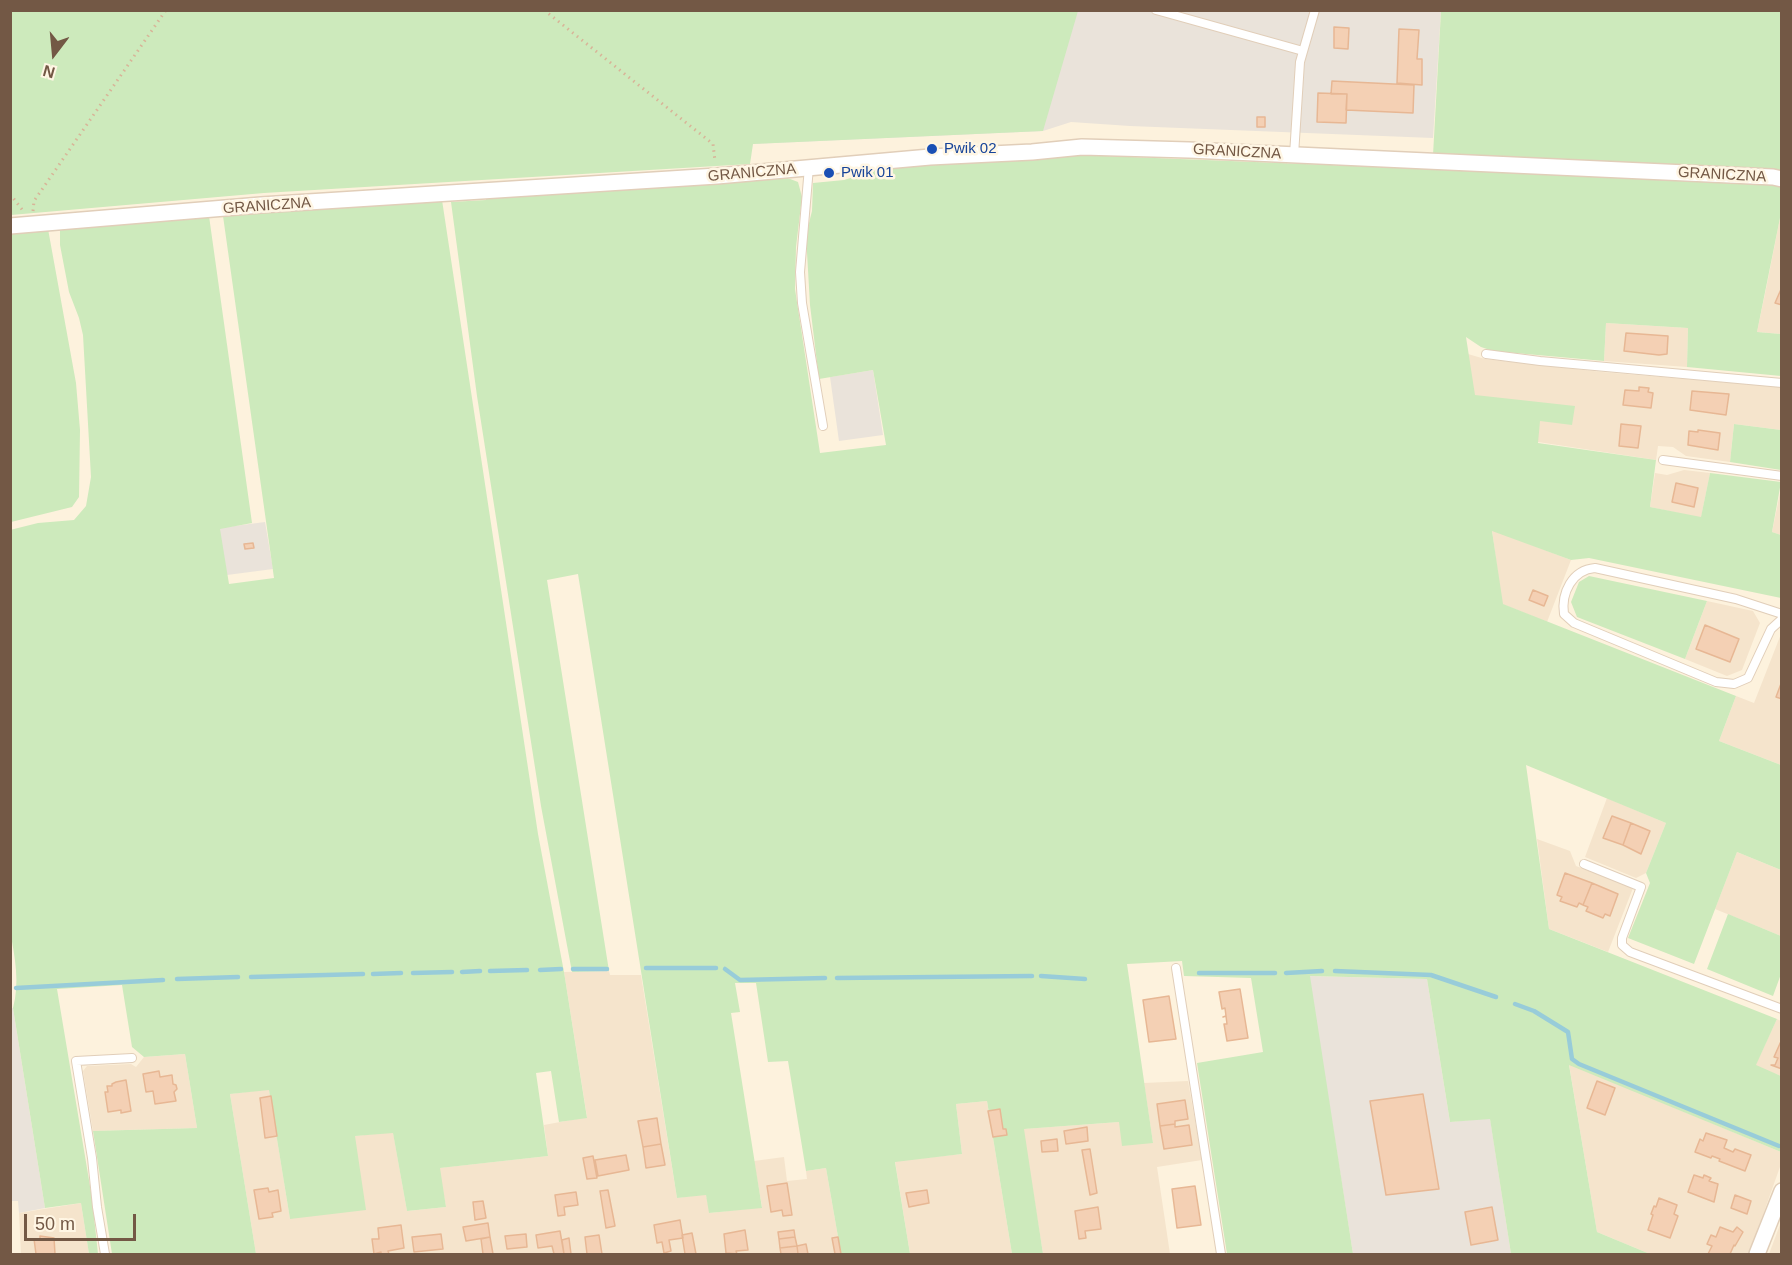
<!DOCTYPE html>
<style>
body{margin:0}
#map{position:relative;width:1792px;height:1265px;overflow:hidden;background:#fdf2dd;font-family:Arial,sans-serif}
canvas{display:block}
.frame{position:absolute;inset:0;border:12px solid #735845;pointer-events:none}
.north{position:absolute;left:24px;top:24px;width:60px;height:60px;-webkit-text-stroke:4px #fff6e4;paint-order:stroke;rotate:196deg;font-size:16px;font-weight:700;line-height:24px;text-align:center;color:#735845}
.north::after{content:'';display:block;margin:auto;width:21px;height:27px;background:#735845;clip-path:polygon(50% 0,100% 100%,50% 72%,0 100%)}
.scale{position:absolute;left:24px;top:1214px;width:112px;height:27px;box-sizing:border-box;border:3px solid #735845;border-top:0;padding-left:8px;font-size:18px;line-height:21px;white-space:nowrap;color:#735845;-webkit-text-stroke:4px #fff6e4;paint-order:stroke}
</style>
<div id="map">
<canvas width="1792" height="1265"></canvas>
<div class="frame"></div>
<div class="north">N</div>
<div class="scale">50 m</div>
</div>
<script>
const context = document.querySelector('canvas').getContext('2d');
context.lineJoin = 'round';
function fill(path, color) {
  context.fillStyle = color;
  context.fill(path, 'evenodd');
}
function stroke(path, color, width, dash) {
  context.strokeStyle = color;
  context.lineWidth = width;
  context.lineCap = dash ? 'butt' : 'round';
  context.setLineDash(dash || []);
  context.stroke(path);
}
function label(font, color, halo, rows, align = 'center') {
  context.font = font + ' Arial,sans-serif';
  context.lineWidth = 5;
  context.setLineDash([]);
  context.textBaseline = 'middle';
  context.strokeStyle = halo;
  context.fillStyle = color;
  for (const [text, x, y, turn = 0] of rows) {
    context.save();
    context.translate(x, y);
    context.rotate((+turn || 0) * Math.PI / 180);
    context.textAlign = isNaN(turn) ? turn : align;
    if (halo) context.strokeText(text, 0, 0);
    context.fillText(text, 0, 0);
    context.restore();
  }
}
const residential = new Path2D(`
 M1781,213v121l-24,-2 10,-48z
 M1606,323l82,5 -1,39 -83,-6z
 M1468,354l17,5 117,13 179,15v43l-47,-6 -4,38 -44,-6 -13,-9 -15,-1 -2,14 -177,-27z
 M1684,470l26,3 -9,45 -51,-11 5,-34 12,2z
 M1781,488v47l-9,-3z
 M1492,530l79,30 -24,62 -45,-18z
 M1707,601l46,10 7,12 -18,47 -15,6 -42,-17z
 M1781,634v131l-62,-24 17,-45 18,7z
 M1607,798l59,25 -20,50 -10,5 -51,-21z
 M1537,839l33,12 6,15 57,22 -25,64 -59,-23z
 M1737,852l44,18v66l-66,-27z
 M609,971l1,4h31l36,223 29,-4 4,19 52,-6 -8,-46 30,-4 3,24 20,-2 -1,-8 20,-3 15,86h-585l-26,-160 39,-5 21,130 65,-83 38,-4 14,79 39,-4 -7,-39 109,-12 -4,-31 43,-8 -23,-145z
 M1777,1019l4,2v55l-26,-10z
 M185,1054l12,74 -104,3 -10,-60 4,-5 44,-2 5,3 8,-10z
 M1569,1064l212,88v12l-32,90h-99l-53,-22z
 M1188,1081l14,79 -45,7 13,87h-127l-20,-125 96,-7 34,21 -9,-60z
 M987,1101l25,153h-102l-15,-93 67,-7 -6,-50z
 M81,1203l8,51h-68l-2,-41z
 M1781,1222v32h-12z`);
const industrial = new Path2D(`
 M766,11h675l-8,127 -303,-12 -59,-4 -28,9 -291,13z
 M873,370l10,65 -44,6 -9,-64z
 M265,522l8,47 -46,6 -8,-47z
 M1309,976l118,3 23,143 40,-4 21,136h-158z
 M13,1008l32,200 -26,5 -1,-12h-7l-1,-192z`);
const green = new Path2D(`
 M11,10h1067v1l-35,120 -290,13 -3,20 -486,29 -253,22z
 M1441,11h340v160l-348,-16z
 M1080,155l701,28v30l-24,119 24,2v42l-94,-9 1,-39 -82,-5 -2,38 -111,-10 -12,-4 -15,-10 9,58 100,11 -3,19 -32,-4 -2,22 118,17 -6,47 51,10 9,-44 71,9 -9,50 9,3v63l-192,-40 -18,2 -79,-29 11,73 233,92 -17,45 62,24v105l-44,-18 -43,112 -66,-26 22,-55 -4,-10 20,-50 -140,-58 23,164 228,90 -21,46 25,11v76l-212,-87 28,167 53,22h-139l-21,-135 -40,3 -23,-143 -117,-3 43,278h-126l-30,-191 66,-11 -12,-74 -67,-2 -2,-15 -55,3 26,179 -31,3 -3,-24 -95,7 19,125h-31l-25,-153 -31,3 6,50 -67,8 15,92h-69l-15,-86 -20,3 -18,-110 -20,1 -12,-79h-21l5,29 -9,1 31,195 -53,5 -3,-18 -29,3 -99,-624 -31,6 62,391 -37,1 -31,-166 -64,-410 -26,-194 35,-2v-4l299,-19 13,5 4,15 -6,50 -1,42 25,164 66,-8 -13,-75 -54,9 -9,-74 -4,-70 6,-24 1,-28 31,-3 35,-11z
 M442,200l96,634 26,138 23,146 -28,4 -8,-51 -15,2 12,83 -108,12 6,39 -39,4 -14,-78 -38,3 11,74 -76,9 -21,-129 -39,4 26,160h-144l-19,-123 104,-3 -12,-74 -41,3 -12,-10 -10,-62 -65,4 35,209 6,56h-9l-8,-51 -36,5 -32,-200c7,-25 2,-51 -3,-77v-401l28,-7 36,-3 12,-14 5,-29 -8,-142 -4,-17 -10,-26 -9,-47v-17l149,-12 43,307 -32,6 9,55 45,-6 -51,-362z
 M48,229l28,154 4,47 -1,67 -7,10 -61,15v-290z
 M1734,424l47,6v40l-51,-8z
 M1589,576l118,25 -22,58 -108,-42 -6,-15 8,-20z
 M1728,914l53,22v38l-8,22 -66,-27z`);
const stream = new Path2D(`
 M646,968h70
 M573,969h34
 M725,969l15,11 85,-2
 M540,970l21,-1
 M490,971l37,-1
 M1335,971l96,4 65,22
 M462,972l18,-1
 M413,973l39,-1
 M1199,973h76
 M1286,973l36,-2
 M373,974l28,-1
 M1041,976l44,3
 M251,977l112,-3
 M837,978l195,-2
 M177,979l61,-2
 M16,988l147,-8
 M1515,1004l19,7 34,21 4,27 7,5 200,82`);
const building = new Path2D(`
 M1334,27l15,1 -1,21 -14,-1z
 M1399,29l20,1 -2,29h5v26l-25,-2z
 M1332,81l82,4 -1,28 -67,-3 1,-16h-16z
 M1318,93l29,1 -1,29 -29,-1z
 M1257,117h8v10h-8z
 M1782,287v18l-7,-2z
 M1626,333l42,3 -1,18 -8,1 -35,-4z
 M1639,387l10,1 -1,4 5,1 -2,15 -28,-3 2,-15 14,1z
 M1692,391l37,3 -3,21 -36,-5z
 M1621,424l20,2 -3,22 -19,-2z
 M1698,430l22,3 -2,17 -30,-5 1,-14 9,1z
 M1676,483l22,5 -4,19 -22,-5z
 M253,543l1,5 -9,1 -1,-5z
 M1533,590l15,6 -4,10 -15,-6z
 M1705,625l34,14 -9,23 -34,-13z
 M1782,681v18l-6,-2z
 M1612,816l19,7 -8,22 -20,-7z
 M1631,823l19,8 -9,23 -18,-9z
 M1565,873l27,10 -9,22 -4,-2 -2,4 -17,-6 2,-4 -5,-2z
 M1592,883l26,11 -8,22 -5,-2 -2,4 -17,-7 2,-4 -5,-2z
 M1240,989l8,49 -21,3 -3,-17h3l-1,-8 -3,1 3,-1 -1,-8 -3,1 -3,-17z
 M1169,996l7,43 -27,3 -6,-42z
 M1782,1039v30l-11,-4h4l3,-7 -4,-1z
 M159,1071l1,6 12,-2 1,9 3,1 1,4 -3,3 2,9 -21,3 -2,-13 -7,1 -3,-18z
 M126,1080l5,31 -10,2v-3l-13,2 -3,-20h3l-1,-6h5v-2l4,-2z
 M1597,1081l18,7 -10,27 -18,-7z
 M1423,1094l16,95 -53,6 -16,-94z
 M271,1096l6,40 -12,2 -5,-40z
 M1185,1100l3,19 -13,2v3l-15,2 -3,-22z
 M1000,1109l3,20h3l1,6 -14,2 -5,-26z
 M657,1118l4,26 -18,3 -5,-26z
 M1175,1124v3l14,-2 3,20 -28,4 -4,-23z
 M1087,1127l1,14 -22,3 -2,-13z
 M1706,1133l21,7 -3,8 9,4 2,-3 16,6 -6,16 -26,-10 1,-2 -8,-3 -1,2 -16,-6 5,-13 3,2z
 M1057,1139l1,12 -16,1 -1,-11z
 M661,1144l4,21 -19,3 -3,-21z
 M1090,1149l7,44 -7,2 -8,-45z
 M626,1155l3,15 -31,6 -3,-16z
 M593,1156l4,22 -10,1 -4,-21z
 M1694,1175l9,3 1,-3 7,3 -2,3 9,3 -4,18 -26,-10z
 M787,1183l5,32 -9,1 -1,-6 -11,2 -4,-26z
 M1195,1186l6,39 -24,3 -5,-39z
 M268,1188l1,4 9,-2 3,21 -9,2 1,4 -14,2 -5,-29z
 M608,1190l7,36 -9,2 -6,-37z
 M927,1190l2,13 -20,4 -3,-14z
 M576,1192l2,13 -14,2 1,8 -7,1 -3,-21z
 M1735,1195l16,6 -4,13 -16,-6z
 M1659,1198l18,7 -3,9 4,2 -8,22 -22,-8 5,-15 -2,-1 3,-8 2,1z
 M483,1201l3,17 -11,2 -2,-18z
 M1098,1207l3,22 -16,2 1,7 -7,1 -4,-28z
 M1492,1207l6,33 -27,5 -6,-33z
 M680,1220l3,18 -14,2 2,11 -7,2 -2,-11 -5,1 -3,-18z
 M488,1223l2,14 -24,4 -3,-14z
 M401,1225l3,23 -16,3 1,3h-8v-2l-7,2 -2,-15h7l-1,-11z
 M1720,1227l13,5 4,-5 6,5 -8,14 -1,-1 -4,9h-22l4,-8 -5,-2 4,-9 5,2z
 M745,1230l3,20 -12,1 1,3 -11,-1 -2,-19z
 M794,1230l1,7 -16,2 -1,-7z
 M560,1231l4,23h-10l-2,-8 -14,2 -2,-13z
 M692,1233l4,21h-11l-3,-19z
 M441,1234l2,15 -29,3 -2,-15z
 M526,1234l1,13 -20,2 -2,-13z
 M599,1235l3,19h-15l-2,-17z
 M40,1236l14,2 1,16h-19l-2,-15h6z
 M490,1237l3,17h-10l-2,-15z
 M795,1237l2,9 -17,2 -1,-9z
 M838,1237l3,17h-6l-3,-16z
 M569,1238l2,16h-7l-2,-14z
 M806,1244l2,10h-10l-1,-8z
 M797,1246l1,8h-17l-1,-6z`);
const path = new Path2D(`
 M544,10l169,134 2,17
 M10,194l14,18
 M33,211l1,-10 132,-191`);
const lane = new Path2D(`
 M1156,10l147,41
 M1294,155l6,-93 15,-52
 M809,167l-9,105 2,31 21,123
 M1486,354l54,7 242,22
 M1663,460l119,16
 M1782,614l-46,-15 -141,-31c-23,2 -34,25 -31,46l10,9 142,59 18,2 14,-6 23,-49 11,-10
 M1584,864l57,23 -19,51v7l8,7 152,57
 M1176,968l45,286
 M105,1254l-8,-47 -5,-49 -16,-97 56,-3`);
const street = new Path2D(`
 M10,226l251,-21 456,-29 213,-19 102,-5 50,-5 107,3 584,27 9,2
 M1757,1254l25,-63`);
const markers = [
 [932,149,6,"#1a4fb4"],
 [829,173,6,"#1a4fb4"]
];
const transitNames = [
 ["Pwik 02",944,149],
 ["Pwik 01",841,173]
];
const streetNames = [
 ["GRANICZNA",1237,152,3],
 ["GRANICZNA",752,173,-5],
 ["GRANICZNA",1722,175,3],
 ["GRANICZNA",267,206,-4]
];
fill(residential, '#f5e4cc');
fill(industrial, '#eae3da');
fill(green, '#cdeabc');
stroke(stream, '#98ccd9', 4.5);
fill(building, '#f4d0b4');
stroke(building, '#e7b794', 1.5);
stroke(lane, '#e1ceb9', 10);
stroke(street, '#e1ceb9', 18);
stroke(path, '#d8b498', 3, [1.5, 4.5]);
stroke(lane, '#fff', 8);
stroke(street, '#fff', 15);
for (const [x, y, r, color] of markers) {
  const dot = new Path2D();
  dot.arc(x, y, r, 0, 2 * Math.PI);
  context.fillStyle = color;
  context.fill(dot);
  stroke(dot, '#fff6e4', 2);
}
label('15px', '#164399', '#fff6e4', transitNames, 'left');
label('15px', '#735845', '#fff6e4', streetNames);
</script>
